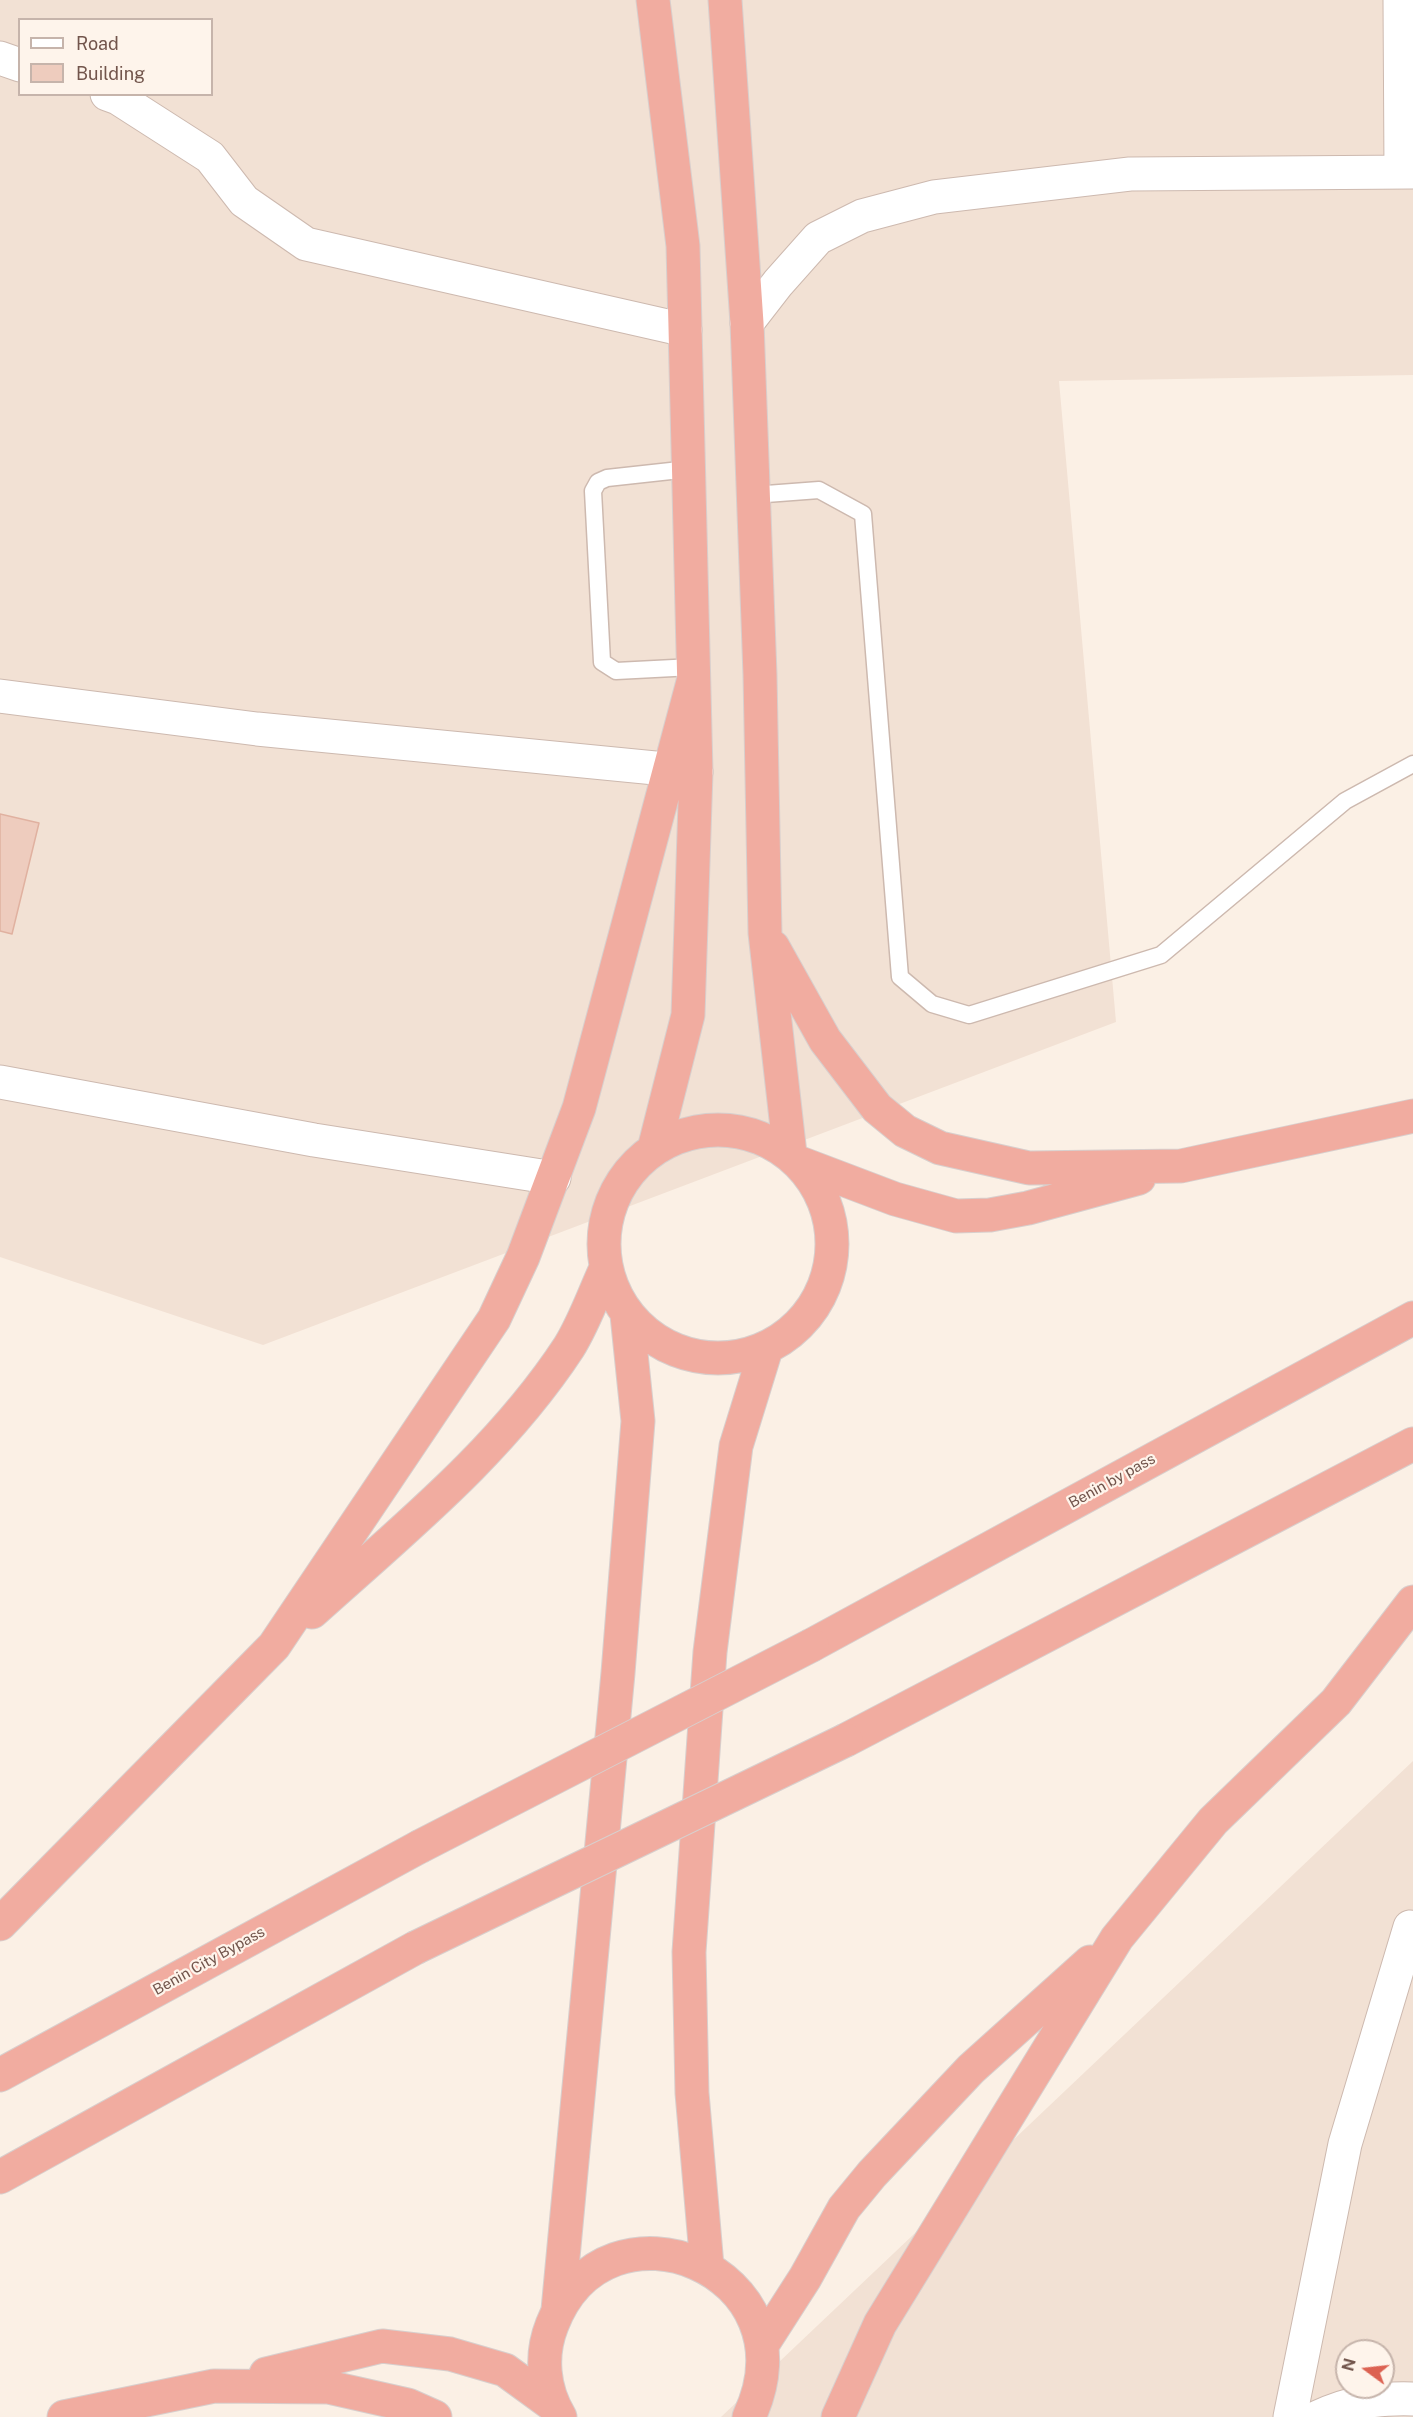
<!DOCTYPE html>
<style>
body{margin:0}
#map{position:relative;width:1413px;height:2417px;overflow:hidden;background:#fbf0e5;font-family:"Public Sans",sans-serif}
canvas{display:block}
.legend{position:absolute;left:18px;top:18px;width:195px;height:78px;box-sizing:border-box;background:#fef4eb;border:2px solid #c6b4ab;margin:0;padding:8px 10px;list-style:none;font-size:18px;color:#72554c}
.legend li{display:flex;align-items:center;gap:12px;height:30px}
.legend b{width:30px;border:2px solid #c6b4ab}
.north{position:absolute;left:1335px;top:2339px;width:60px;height:60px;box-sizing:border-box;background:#fef4eb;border:2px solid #c6b4ab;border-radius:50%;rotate:285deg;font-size:16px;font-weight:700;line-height:24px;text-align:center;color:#72554c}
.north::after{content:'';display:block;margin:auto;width:21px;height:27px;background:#dc6252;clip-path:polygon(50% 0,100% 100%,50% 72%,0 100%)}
</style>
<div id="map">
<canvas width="1413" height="2417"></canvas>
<ul class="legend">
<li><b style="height:8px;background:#fff"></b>Road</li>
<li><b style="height:16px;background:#eeccbe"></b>Building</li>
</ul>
<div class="north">N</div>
</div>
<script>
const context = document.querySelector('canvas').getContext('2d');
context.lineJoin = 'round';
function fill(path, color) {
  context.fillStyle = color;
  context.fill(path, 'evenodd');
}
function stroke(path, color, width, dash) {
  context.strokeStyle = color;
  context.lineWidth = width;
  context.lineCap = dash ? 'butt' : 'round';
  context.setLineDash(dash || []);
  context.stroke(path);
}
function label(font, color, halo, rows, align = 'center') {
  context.font = font + ' "Public Sans",sans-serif';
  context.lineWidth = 4.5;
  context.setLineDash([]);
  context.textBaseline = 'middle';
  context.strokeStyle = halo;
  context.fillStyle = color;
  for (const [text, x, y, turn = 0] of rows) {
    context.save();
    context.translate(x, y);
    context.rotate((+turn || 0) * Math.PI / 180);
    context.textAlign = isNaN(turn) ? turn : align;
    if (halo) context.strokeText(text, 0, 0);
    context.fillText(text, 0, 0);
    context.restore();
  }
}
const residential = new Path2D(`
 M0,0h1413v375l-354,6 57,641 -853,323 -263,-88zM20,20h192v74h-192z
 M1413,1761v656h-692zM1347,2351h36v36h-36z`);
const building = new Path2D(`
 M0,814l39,9 -27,111 -12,-3z`);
const lane = new Path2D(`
 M689,469l-82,9 -9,4 -5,9 9,171 14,9 77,-4
 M753,495l66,-5 44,24 37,463 32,27 37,11 192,-60 184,-154 68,-37`);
const street = new Path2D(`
 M1400,0l1,172
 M0,58l20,7
 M107,94l11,4 92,59 34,44 62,43 379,86
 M747,323l31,-40 40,-45 44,-22 72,-19 196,-23 283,-2
 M0,696l257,33 439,43
 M0,1082l314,58 240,38
 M1290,2417l55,-273 65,-217
 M1318,2417c33,-15 58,-19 95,-18`);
const highway = new Path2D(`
 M653,0l30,246 13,526 -8,243 -34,134
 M725,0l22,323 13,352 5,258 25,221
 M773,947l52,93 52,68 28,23 35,17 89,20 152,-2 232,-50
 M604 1244a114 114 0 1 1 228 0a114 114 0 1 1-228 0Z
 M800,1163l95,36 61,17 34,-1 38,-7 111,-30
 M312,1612c92,-83 189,-161 257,-265 15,-24 25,-53 37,-79
 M812,1645l601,-327
 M846,1740l567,-296
 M0,1924l274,-278 220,-327 29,-62 56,-149 114,-426
 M0,2075l419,-228
 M0,2177l415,-229
 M707,2266l-15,-173 -3,-141 21,-300 26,-206 30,-97
 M558,2310l60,-637 20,-252 -11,-106
 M762,2345l43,-67 39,-70 28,-34 99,-105 119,-107
 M266,2374l116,-28 68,8 55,16 48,35
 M64,2417l150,-31 114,1 80,18 27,12
 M560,2417c-17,-28 -20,-62 -8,-92 54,-141 266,-54 197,92
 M838,2417l42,-93 237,-386 96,-117 123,-119 77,-100`);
const highwayBridge = new Path2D(`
 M419,1847l393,-202
 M415,1948l431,-208`);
const streetNames = [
 ["Benin by pass",1112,1481,-29],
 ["Benin City Bypass",209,1961,-29]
];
fill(residential, '#f2e1d4');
fill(building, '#eeccbe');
stroke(building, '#e0b1a0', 1.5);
stroke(lane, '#cdb9af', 19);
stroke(street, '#cdb9af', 35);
stroke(highway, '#d8cfcd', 35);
stroke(lane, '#fff', 16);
stroke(street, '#fff', 33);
stroke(highway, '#f1aca0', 33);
stroke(highwayBridge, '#d8cfcd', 35, []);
stroke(highwayBridge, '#f1aca0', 33);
label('15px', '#72554c', '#fef4eb', streetNames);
</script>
